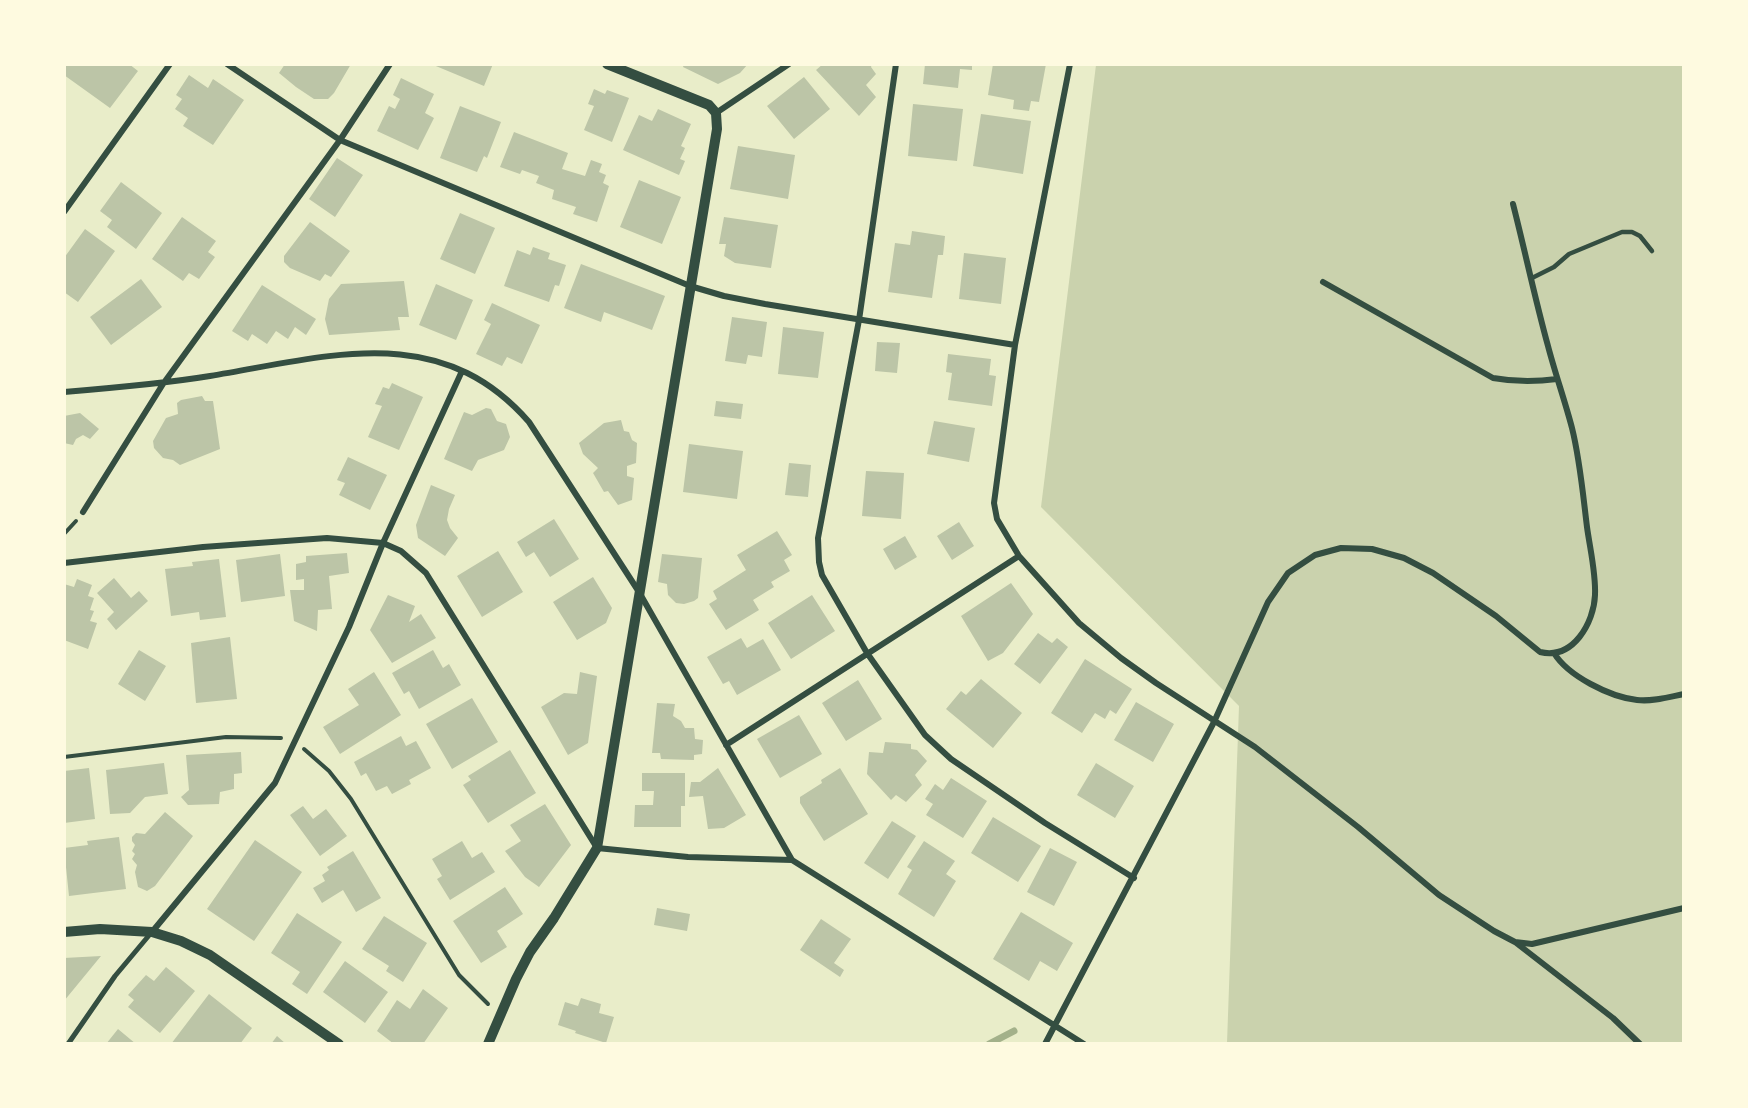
<!DOCTYPE html>
<style>
body{margin:0}
#map{position:relative;width:1748px;height:1108px;overflow:hidden;background:#e9edc9;font-family:Manrope,sans-serif}
canvas{display:block}
.frame{position:absolute;inset:0;border:66px solid #fefae0;pointer-events:none}
</style>
<div id="map">
<canvas width="1748" height="1108"></canvas>
<div class="frame"></div>
</div>
<script>
const context = document.querySelector('canvas').getContext('2d');
context.lineJoin = 'round';
function fill(path, color) {
  context.fillStyle = color;
  context.fill(path, 'evenodd');
}
function stroke(path, color, width, dash) {
  context.strokeStyle = color;
  context.lineWidth = width;
  context.lineCap = dash ? 'butt' : 'round';
  context.setLineDash(dash || []);
  context.stroke(path);
}
const green = new Path2D(`
 M1096,65h587v978h-456l12,-337 -198,-199z`);
const stream = new Path2D(`
 M989,1044l25,-13`);
const building = new Path2D(`
 M66,64h63l9,7 -28,37 -46,-33z
 M285,64h66l-17,29 -6,6h-14l-18,-12 -17,-14z
 M431,64h62l-9,22z
 M684,64h64l-8,9 -22,11 -35,-17z
 M823,64h49l-1,3 5,7 -10,11 10,12 -17,19 -43,-46z
 M925,64h47v6l-12,-1 -2,19 -35,-4z
 M993,64h53l-7,38 -8,-1 -2,10 -16,-2 1,-9 -26,-5z
 M189,75l19,13 5,-9 31,21 -31,45 -30,-19 5,-8 -13,-9 7,-10 -6,-4z
 M804,77l26,32 -36,30 -27,-33z
 M401,78l33,16 -9,19 9,5 -16,32 -41,-19 12,-25 6,3 5,-10 -7,-4z
 M594,89l11,5 2,-4 22,8 -17,44 -28,-12 10,-24 -6,-2z
 M913,104l50,5 -6,52 -49,-5z
 M460,106l41,16 -14,36 -3,-2 -7,16 -37,-14z
 M658,109l33,15 -10,22 4,2 -5,11 5,2 -6,14 -56,-25 16,-35 13,6z
 M981,114l50,7 -8,53 -50,-8z
 M514,132l54,21 -6,16 23,7 6,-16 11,4 -3,8 7,3 -3,8 6,3 -12,36 -24,-8 3,-7 -24,-8 2,-9 -18,-7 3,-7 -17,-6 -2,4 -20,-7z
 M738,146l57,9 -7,44 -58,-10z
 M337,158l26,17 -28,42 -26,-18z
 M639,180l42,17 -19,47 -42,-17z
 M121,182l41,31 -26,36 -29,-22 5,-7 -12,-9z
 M460,213l35,15 -20,46 -35,-15z
 M182,217l34,24 -8,11 7,5 -16,22 -10,-6 -6,8 -31,-22z
 M724,217l54,8 -7,43 -36,-5 -11,-7 2,-12h-7z
 M310,222l40,29 -19,26 -6,-3 -5,7 -30,-13 -6,-6v-6z
 M85,229l30,22 -37,51 -14,-10v-34z
 M912,231l33,5 -2,19h-5l-6,43 -44,-6 7,-49 15,2z
 M533,247l17,6 -2,6 18,6 -7,21 -4,-1 -6,17 -45,-16 13,-36 13,5z
 M964,253l42,5 -5,46 -42,-5z
 M581,264l84,32 -13,34 -48,-18 -3,10 -37,-14z
 M141,279l21,28 -51,38 -21,-28z
 M404,281l5,36h-11l2,13 -71,5 -4,-16 4,-20 12,-15z
 M436,284l37,16 -17,40 -37,-15z
 M262,285l54,34 -10,16 -11,-8 -7,12 -12,-8 -9,13 -15,-10 -4,7 -16,-10z
 M492,303l48,22 -18,39 -15,-7 -5,9 -26,-12 15,-30 -7,-4z
 M732,317l35,5 -5,35 -14,-2 -2,9 -21,-3z
 M783,327l41,5 -6,46 -40,-4z
 M877,342l23,1 -3,30 -22,-2z
 M948,354l43,5 -2,16 7,1 -4,30 -44,-6 4,-27 -6,-1z
 M392,383l31,14 -24,53 -31,-13 14,-31 -7,-2 8,-17 6,2z
 M202,396l3,5h8l7,48 -40,16 -7,-5 -10,-2 -9,-10 -1,-7 13,-23 12,-4 -1,-11 4,-3z
 M716,401l27,3 -2,15 -27,-3z
 M486,408l5,1 6,12 9,3 4,13 -6,13 -26,10 -6,11 -28,-12 20,-47 8,3z
 M80,413l19,16 -9,10 -7,-4 -7,4 -3,6 -9,-2v-27z
 M621,420l3,11 5,1 3,8 5,3 -1,20 -9,3v10l7,2 -2,22 -14,5 -10,-14 -4,1 -11,-19 5,-5 -15,-14 -4,-11 25,-20z
 M934,421l41,7 -6,34 -42,-8z
 M689,444l54,7 -6,48 -54,-7z
 M348,457l39,18 -17,35 -31,-15 6,-12 -8,-3z
 M789,463l22,2 -3,32 -23,-2z
 M866,471l38,2 -3,46 -39,-3z
 M431,485l24,10 -6,14 -2,11 3,8 8,10 -13,18 -27,-18 -2,-13z
 M554,519l25,40 -29,18 -16,-25 -8,5 -9,-15z
 M959,522l15,24 -22,14 -15,-24z
 M777,531l15,24 -8,5 6,11 -19,11 3,5 -21,13 6,10 -33,20 -17,-26 8,-5 -4,-8 33,-21 -9,-15z
 M905,536l12,21 -22,13 -12,-21z
 M498,551l25,41 -41,25 -25,-41z
 M347,553l2,20 -20,3 3,33 -14,1 -1,21 -23,-10 -4,-31h14v-11l-8,1v-16l10,-2v-6z
 M280,554l5,42 -44,6 -5,-42z
 M662,554l40,4 -4,40 -4,3 -10,3 -8,-1 -8,-8 -1,-11 -9,-2z
 M219,559l7,58 -26,3 -1,-8 -28,4 -6,-47 28,-3 -1,-4z
 M593,577l19,31 -6,15 -29,17 -24,-38z
 M114,578l17,20 8,-7 9,10 -32,29 -9,-11 7,-7 -17,-19z
 M77,579l15,6 -4,11 6,2 -4,12 4,1 -4,10 7,2 -9,26 -24,-9v-56l10,3z
 M1011,583l22,31 -30,39 -15,8 -27,-45z
 M388,595l27,11 -6,16 12,-8 15,24 -44,25 -22,-33z
 M812,595l23,36 -44,28 -23,-36z
 M1038,633l14,10 5,-5 11,9 -28,37 -26,-20z
 M230,637l7,62 -41,4 -5,-60z
 M741,638l6,10 16,-9 18,31 -44,25 -8,-14 -6,3 -16,-27z
 M139,650l27,16 -21,35 -27,-17z
 M433,650l10,18 6,-4 12,21 -42,24 -10,-18 -5,3 -12,-21z
 M1085,659l47,30 -16,25 -6,-4 -5,9 -10,-6 -13,20 -31,-20z
 M374,672l27,43 -61,39 -17,-27 36,-22 -11,-16z
 M580,672l17,4 -9,67 -20,12 -27,-48 23,-14 13,1z
 M981,679l41,34 -29,35 -47,-39 15,-18 5,4z
 M858,680l24,39 -36,22 -24,-38z
 M472,698l26,44 -46,27 -26,-45z
 M1136,702l38,22 -21,38 -39,-22z
 M657,703l18,1 -2,12 8,5 4,7h9l1,11 8,1 -1,14 -8,1v5l-33,-1 -1,-6h-8z
 M799,715l23,39 -42,24 -23,-39z
 M401,736l5,10 10,-5 15,27 -22,12 2,4 -19,10 -5,-8 -11,5 -10,-18 -5,3 -7,-14z
 M885,742l26,2v5l6,1 10,11 -12,14 7,10 -16,17 -10,-7 -5,5 -24,-26 2,-22 14,1z
 M510,750l26,43 -48,30 -25,-38 8,-5 -3,-4z
 M241,752l1,21 -8,1v15l-14,3 -1,12 -31,1 -7,-8 8,-7 -3,-35z
 M164,763l4,31 -23,3 -15,16 -20,1 -4,-44z
 M1096,763l38,23 -19,32 -38,-23z
 M89,768l6,51 -31,4v-52z
 M718,768l28,47 -22,13 -16,1 -5,-33 -14,1 2,-15h9z
 M840,768l28,46 -44,27 -24,-38v-6l22,-14 -1,-3z
 M642,773h43v33h-4v21h-47l1,-22h18l1,-14h-12z
 M951,778l36,23 -24,37 -37,-23 7,-11 -8,-5 10,-15 8,6z
 M545,804l26,41 -32,42 -14,-10 -20,-26 16,-10 -11,-16z
 M303,806l10,13 13,-10 21,27 -27,20 -30,-41z
 M165,812l28,24 -38,50 -8,5 -9,-4 -3,-15 2,-7 -5,-6 3,-5 -3,-3 3,-6 -3,-4v-4l4,-4 9,1z
 M993,817l48,29 -23,36 -47,-29z
 M892,821l24,15 -28,43 -24,-16z
 M119,837l7,52 -57,7 -5,-48 24,-3 -1,-4z
 M255,840l47,32 -48,69 -47,-32z
 M462,841l10,17 10,-6 13,20 -45,28 -13,-21 5,-3 -10,-17z
 M924,841l31,20 -9,13 10,7 -22,36 -36,-23 14,-24 -5,-3z
 M1050,848l27,14 -23,44 -27,-14z
 M353,851l28,47 -25,14 -13,-22 -21,13 -9,-15 12,-7 -3,-6 7,-5 -2,-3z
 M505,887l18,27 -26,17 10,16 -26,16 -28,-42z
 M657,908l33,6 -3,17 -33,-6z
 M1021,912l52,31 -16,28 -17,-10 -11,20 -36,-22z
 M297,913l45,29 -35,52 -15,-10 8,-12 -29,-19z
 M384,916l43,27 -24,39 -17,-11 3,-5 -27,-17z
 M821,919l30,20 -17,24 10,7 -4,7 -40,-27z
 M101,956l-37,45v-43z
 M345,961l43,31 -23,31 -42,-31z
 M166,967l29,24 -35,42 -32,-26 6,-7 -6,-5 18,-20 8,6z
 M423,989l25,19 -25,36h-29l-17,-13 20,-31 13,9z
 M209,994l43,34 -12,16h-69z
 M581,998l20,6 -2,9 15,4 -8,26 -31,-10 1,-2 -18,-6 7,-23 13,4z
 M118,1029l18,15h-30z
 M277,1036l9,8h-15z`);
const path = new Path2D(`
 M64,534l12,-13
 M304,749l25,22 22,28 108,176 29,29
 M64,757l162,-20 55,1`);
const service = new Path2D(`
 M1532,278l22,-11 15,-13 53,-22h10l8,4 12,15`);
const pedestrian = new Path2D(`
 M68,1044l47,-68 36,-43`);
const minor = new Path2D(`
 M227,64l113,76 350,146 34,10 41,8 250,41
 M896,64l-37,256 -41,218 1,24 3,13 45,78 58,82 26,24 94,64 89,55
 M1070,64l-55,281 -21,158 3,16 22,37 60,67 42,35 35,25 99,64 103,80 81,68 55,36 21,11 17,2 152,-36
 M716,113l73,-49
 M64,212l106,-148
 M1323,282l170,96c22,4 42,4 64,1
 M64,392c49,-4 97,-8 146,-16 117,-19 229,-57 319,46l110,170 153,268
 M83,512l80,-128 177,-244 50,-76
 M64,563l139,-16 124,-9 56,5 18,8 25,22 171,275 91,9 104,3 292,184
 M1554,653c14,23 56,44 83,47 15,2 32,-3 47,-6
 M726,745l293,-189
 M152,932l123,-149 74,-156 34,-84 79,-172
 M1515,942l98,76 27,26
 M1045,1044l169,-322 54,-120 20,-29 27,-18 26,-7 31,1 32,9 29,15 63,43 44,36c33,8 54,-29 55,-57 1,-22 -5,-46 -8,-68 -4,-32 -7,-67 -15,-99 -7,-27 -17,-55 -24,-82 -13,-47 -23,-95 -35,-142`);
const tertiary = new Path2D(`
 M64,932l36,-3 52,3 29,9 29,14 129,89
 M488,1044l28,-65 14,-27 24,-34 43,-70 120,-719 -1,-16 -7,-8 -102,-41`);
fill(green, '#cad2ad');
stroke(stream, '#a3b18a', 7);
fill(building, '#bcc5a7');
stroke(path, '#344e41', 4);
stroke(service, '#344e41', 4.5);
stroke(pedestrian, '#344e41', 5);
stroke(minor, '#344e41', 6);
stroke(tertiary, '#344e41', 10);
</script>
